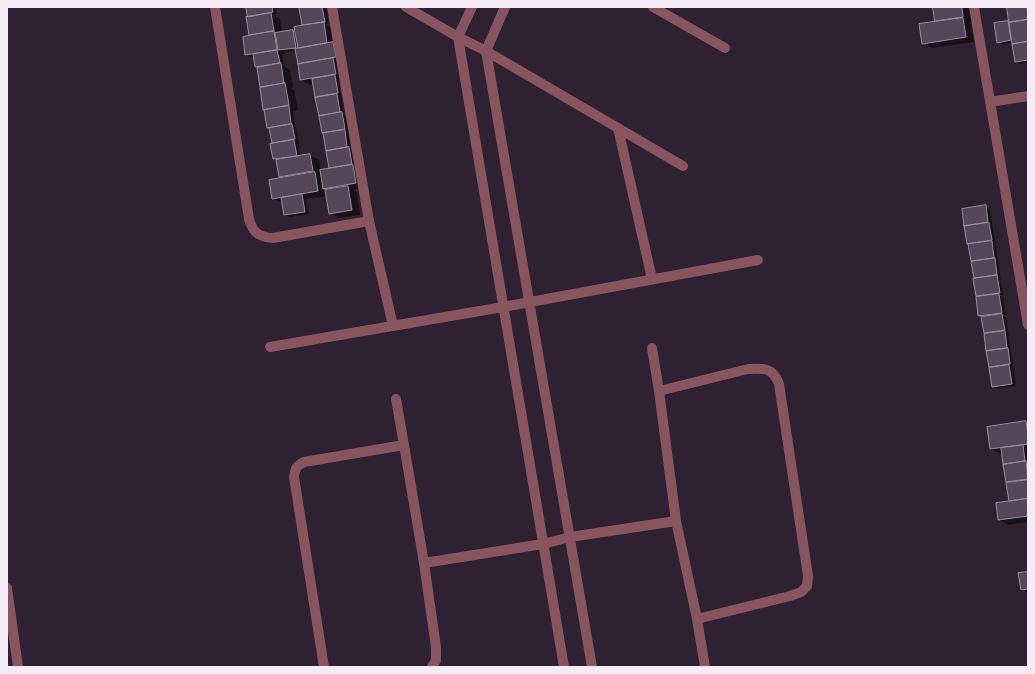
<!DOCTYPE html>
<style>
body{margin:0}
#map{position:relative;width:1035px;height:674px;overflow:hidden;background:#2e2132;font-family:"Fira Sans Condensed",sans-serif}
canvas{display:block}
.frame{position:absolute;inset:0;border:8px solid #f4ebf7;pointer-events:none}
</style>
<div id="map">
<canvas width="1035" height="674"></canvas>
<div class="frame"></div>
</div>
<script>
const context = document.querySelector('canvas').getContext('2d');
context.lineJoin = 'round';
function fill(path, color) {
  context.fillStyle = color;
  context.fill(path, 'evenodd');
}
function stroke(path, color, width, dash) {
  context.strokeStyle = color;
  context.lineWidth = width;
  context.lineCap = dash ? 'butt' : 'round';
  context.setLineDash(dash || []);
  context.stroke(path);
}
const shadow = new Path2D(`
 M247,7h29l1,7 -4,1 7,4 2,14 11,-2 3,2 10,-7 -3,-1 -3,-18h26l3,17h-4l8,5 12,50 -6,1 5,35 2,1 5,33 2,1 12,38 -12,2 4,2 3,23 -21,3 -9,-5 -3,-17 -21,3 3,15 -19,3 -5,-2 -2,-12h-1l-9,-5 10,-20 -3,-2 -3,-16 -3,-1 -1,-14 -3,-17 -2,-1 -1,-16 -3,-2 1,-21 -4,-2 -3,-18 -2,-1 -1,-8 -9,-5 4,-18 -3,-18h4zM296,50l5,30 9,5 4,-1 15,83 4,2 -12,2 -2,-11 -9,-5 -10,1 -3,-28 -4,-2h2l-2,-15 5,-1 -4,-20 -3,-2 2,-1 -3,-17 -6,-4 -2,-11 3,-1v-2z
 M934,7h36l2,15h-4l3,2 3,18 -42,6 -9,-5 16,-21 -3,-2z
 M1008,7h20v55l-8,2 -4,-3v-16l-4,-2 -10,1 -4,-2 10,-20 2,1z
 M986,206l4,3 13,86h-4l4,2 3,18h-4l4,2 10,69 -19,3 -4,-2 -11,-70 -3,-2 1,-17 -3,-3 -5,-33 -2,-18 -2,-1 -5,-34z
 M1026,422l2,2v26h-1l1,6v66l-20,3 -9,-6 13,-17 -2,-2v-16l-3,-2 -4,-28h-3l-9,-5z
 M1028,573v19h-2l-4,-2z`);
const building = new Path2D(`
 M246,7h26l1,5 -25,5z
 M307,7h15l3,15 -23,3 -3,-17z
 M933,7h29l1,10 -28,4z
 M1007,7h20l1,12 -19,3z
 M271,13l3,18 -25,4 -3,-18z
 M963,18l3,19 -44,7 -3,-20z
 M1028,20v21l-16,3 -3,-21z
 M1008,21l3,19 -14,3 -3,-20z
 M324,22l3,21 -29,5 -4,-21z
 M293,30l3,18 -18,2 -3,-17z
 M274,31l3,19 -32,5 -2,-18z
 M333,42l3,15 -38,7 -3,-15z
 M1028,42v18l-13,2 -3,-18z
 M277,50l3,13 -25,4 -2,-13z
 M333,58l3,16 -36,6 -2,-16z
 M281,63l3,20 -24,4 -3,-19z
 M335,75l3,18 -23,4 -3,-18z
 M285,83l4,22 -26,5 -3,-22z
 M337,94l3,18 -21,4 -4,-18z
 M289,106l2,18 -24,4 -3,-18z
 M342,112l3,17 -23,4 -3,-17z
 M292,124l3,15 -23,4 -3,-15z
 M345,130l2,17 -21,4 -3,-18z
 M294,140l3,16 -24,3 -3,-15z
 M349,147l3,17 -23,4 -3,-17z
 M310,154l3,17 -34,6 -3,-17z
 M353,165l3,18 -33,6 -3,-19z
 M315,172l3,19 -46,8 -3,-19z
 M348,186l4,24 -23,4 -4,-24z
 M302,194l3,18 -21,3 -3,-17z
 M986,205l2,17 -24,4 -2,-17z
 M989,223l3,17 -25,4 -3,-18z
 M992,241l2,17 -23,3 -3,-17z
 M995,258l2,17 -23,3 -3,-16z
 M997,275l3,18 -24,3 -3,-17z
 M999,294l3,19 -24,3 -2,-19z
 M1002,314l3,16 -21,3 -3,-16z
 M1005,331l2,17 -21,3 -2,-17z
 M1008,348l2,16 -21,3 -3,-16z
 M1009,365l3,19 -20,3 -3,-19z
 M1026,421l2,14v9l-38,5 -3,-22z
 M1023,445l2,16 -22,3 -2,-16z
 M1026,461l2,18 -22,3 -3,-17z
 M1028,480v18l-19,3 -3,-18z
 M1028,499v17l-30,4 -2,-17z
 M1028,572v17l-7,1 -3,-17z`);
const minor = new Path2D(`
 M215,7l34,212c4,14 10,18 24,19l96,-17
 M332,7l37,214 24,105
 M406,7l52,30 28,14 197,115
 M472,7l-14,30 106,630
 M505,7l-19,44 106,616
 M653,7l72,41
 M974,7l54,318
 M990,102l38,-6
 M618,128l34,151
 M270,347l233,-40 255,-47
 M659,391l89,-22c15,-1 25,-2 31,15l29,192 -1,10 -6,6 -11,4 -93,23 8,48
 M396,399l8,46
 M676,521l21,98
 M424,563l119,-19 27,-7 106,-16 -17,-130 -7,-43
 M7,588l11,79
 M324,667l-30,-190c1,-8 2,-11 10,-15l100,-17 20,118 12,84v13l-4,7`);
fill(shadow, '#0007');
fill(building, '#55475a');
stroke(building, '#9c8da2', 1);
stroke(minor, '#88545d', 10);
</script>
